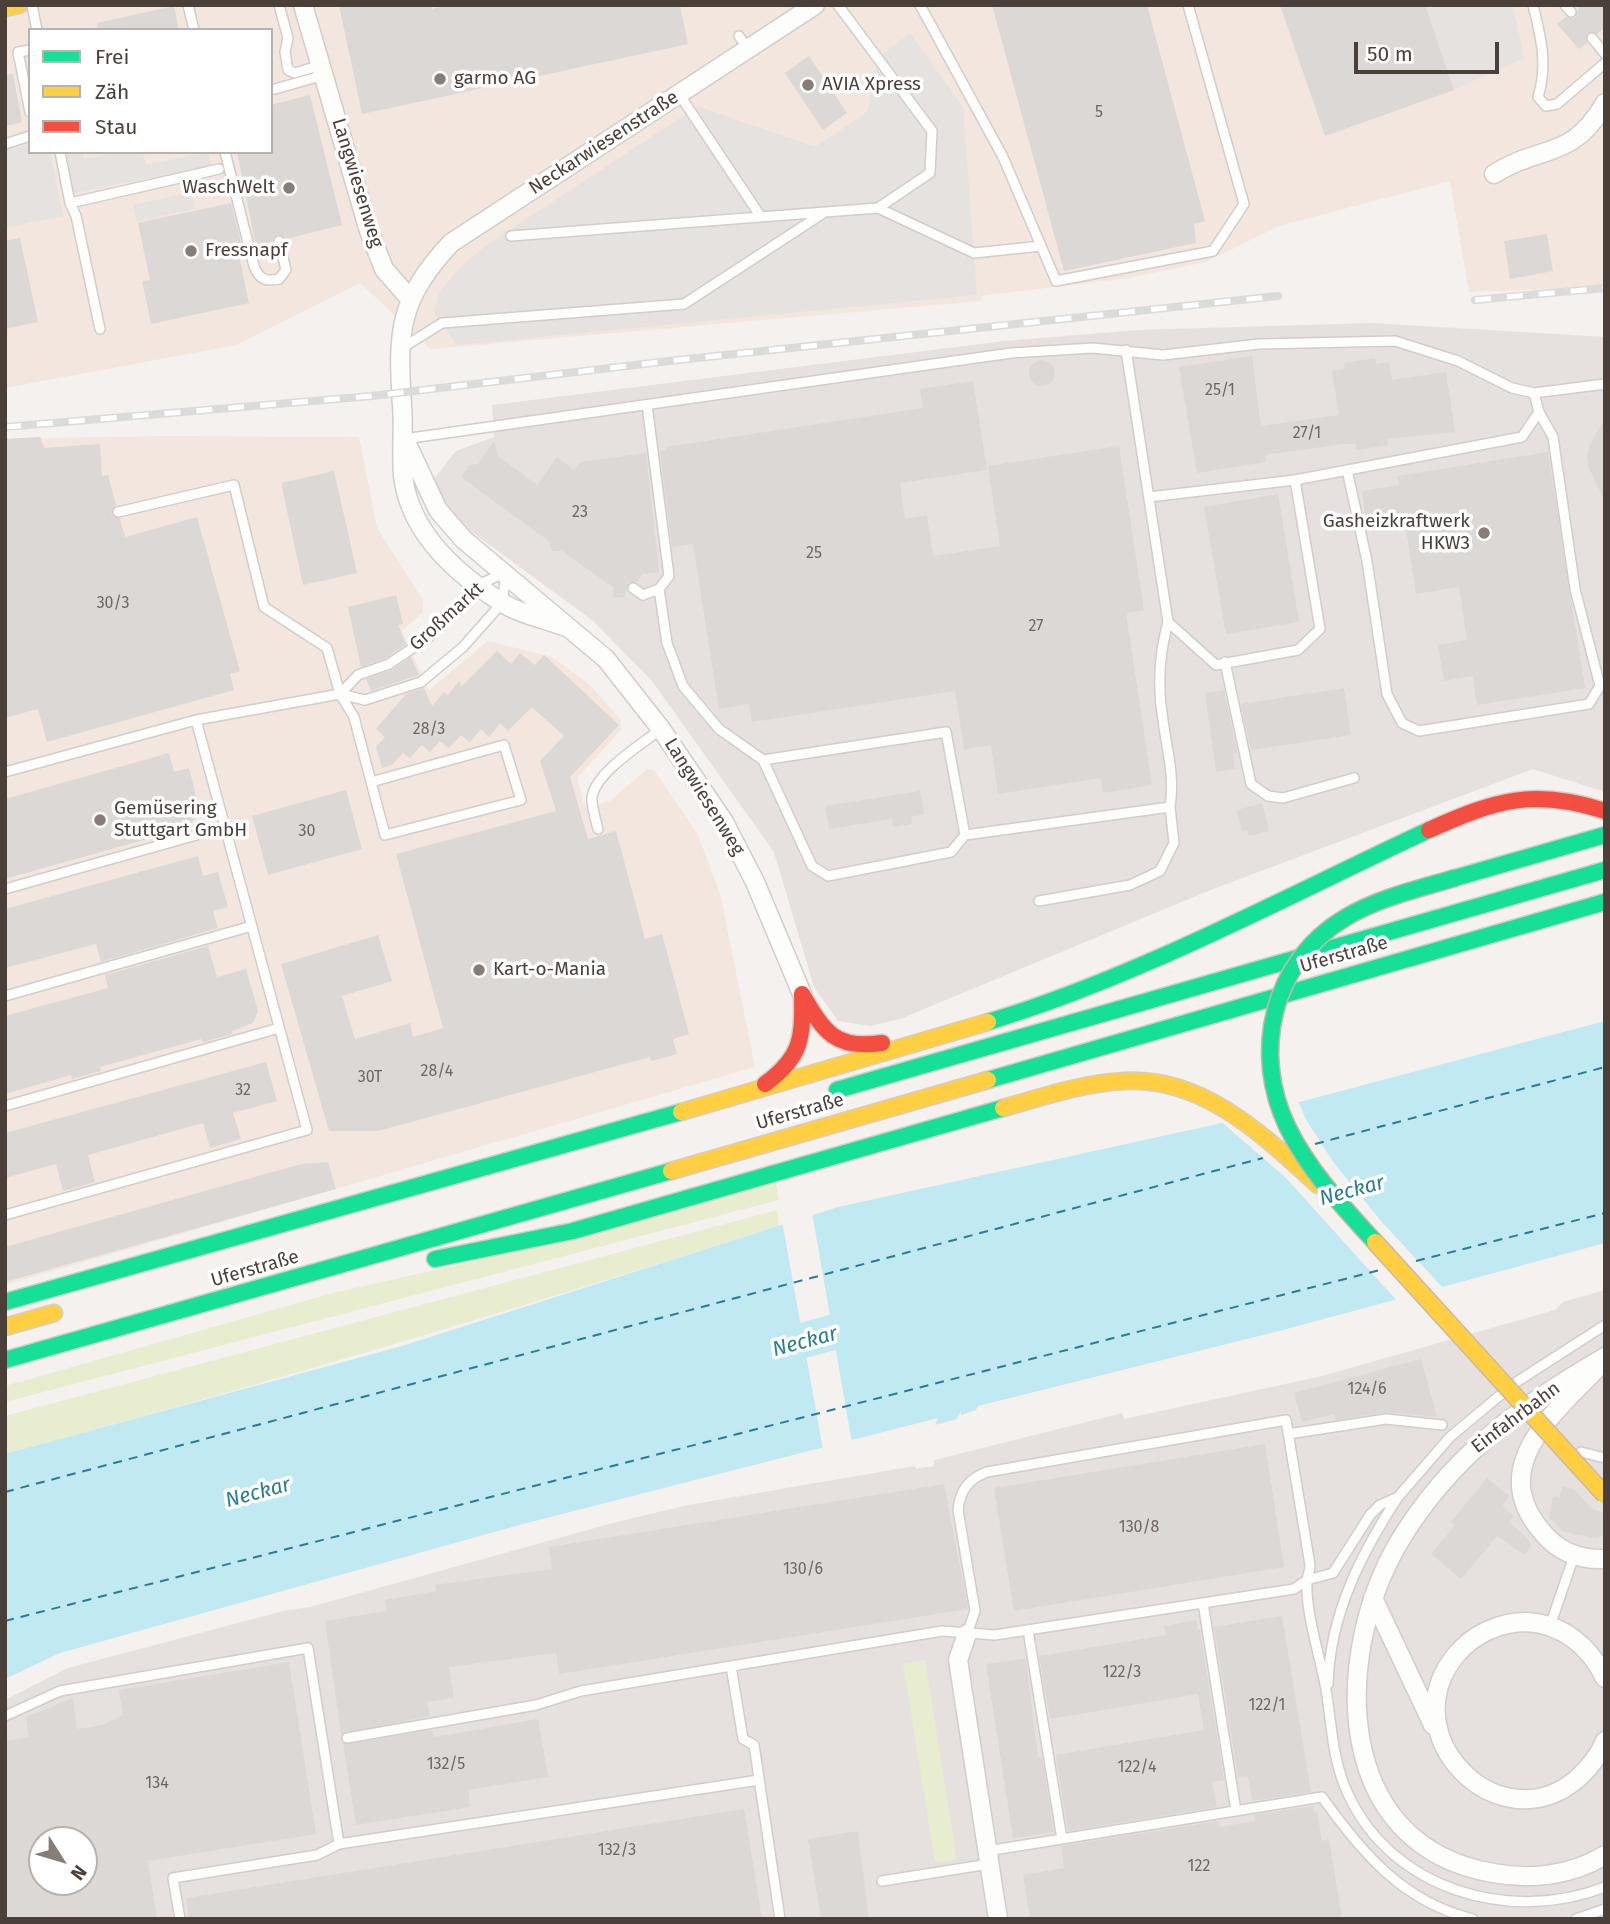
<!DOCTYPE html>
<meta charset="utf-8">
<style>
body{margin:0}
#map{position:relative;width:1610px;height:1924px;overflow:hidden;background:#f4f1ee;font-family:"Fira Sans",sans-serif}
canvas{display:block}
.frame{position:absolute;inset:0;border:7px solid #4b3f39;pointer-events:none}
.legend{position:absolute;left:28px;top:28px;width:245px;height:126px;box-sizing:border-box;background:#fff;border:2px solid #b7b2b0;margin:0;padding:9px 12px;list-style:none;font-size:21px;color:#4b3f39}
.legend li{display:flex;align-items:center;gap:14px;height:35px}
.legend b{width:35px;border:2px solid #b7b2b0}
.north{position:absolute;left:28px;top:1826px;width:70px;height:70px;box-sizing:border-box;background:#fff;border:2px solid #b7b2b0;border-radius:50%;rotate:127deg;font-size:19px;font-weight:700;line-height:28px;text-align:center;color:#4b3f39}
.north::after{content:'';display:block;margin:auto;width:24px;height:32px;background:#867d78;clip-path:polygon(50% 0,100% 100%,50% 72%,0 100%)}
.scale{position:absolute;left:1354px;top:42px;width:145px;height:32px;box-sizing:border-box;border:4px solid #4b3f39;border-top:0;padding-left:9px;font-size:21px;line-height:24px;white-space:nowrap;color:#4b3f39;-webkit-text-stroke:5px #fff;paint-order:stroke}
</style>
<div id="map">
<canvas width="1610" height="1924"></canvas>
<div class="frame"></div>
<ul class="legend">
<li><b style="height:9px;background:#16e098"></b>Frei</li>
<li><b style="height:9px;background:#ffcf43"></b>Zäh</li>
<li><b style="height:9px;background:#f24e42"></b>Stau</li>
</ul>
<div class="north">N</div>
<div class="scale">50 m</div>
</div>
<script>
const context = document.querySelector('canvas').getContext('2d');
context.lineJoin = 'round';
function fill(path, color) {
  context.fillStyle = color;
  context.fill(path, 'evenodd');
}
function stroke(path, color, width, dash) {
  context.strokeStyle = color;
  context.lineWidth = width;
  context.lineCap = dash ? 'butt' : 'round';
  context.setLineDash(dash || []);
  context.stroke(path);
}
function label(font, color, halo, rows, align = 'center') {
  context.font = font + ' "Fira Sans",sans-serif';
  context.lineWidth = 7;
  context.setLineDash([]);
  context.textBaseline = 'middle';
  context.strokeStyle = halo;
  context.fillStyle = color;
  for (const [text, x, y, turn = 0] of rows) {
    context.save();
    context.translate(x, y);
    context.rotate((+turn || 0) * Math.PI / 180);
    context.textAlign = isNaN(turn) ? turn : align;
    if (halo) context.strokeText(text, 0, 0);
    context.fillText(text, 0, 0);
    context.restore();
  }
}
const commercial = new Path2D(`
 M5,5h1600v282l-136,5 -19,-111 -171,45 -73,36 -78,16 -147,18v5l-550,48 -71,-66 -124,62 -231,43zM30,30h241v122h-241z
 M164,436l195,1 18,91 46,72v12l-21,19 27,59 59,-49 64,16 38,28 30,34 1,11 -44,48 8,29 25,-6 37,-32 7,1 43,63 23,60 35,174 -750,218v-846z`);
const industrial = new Path2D(`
 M1372,323l233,14v455l-72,-23 -320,120 -313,130 -30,7 -32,-5 -24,-34 -40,-135 -122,-171 -60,-61 -131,-96 -19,-17 -11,-25 25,-31 38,-14 -2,-32 512,-64 134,-11z
 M1605,1290v629h-1600v-219l63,-32 219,-58 23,-3 303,-84 75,-18 227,-39 1,3 18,-3v-6l188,-47 2,6 198,-43 233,-66 8,-8zM42,1840h42v42h-42z`);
const green = new Path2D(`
 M776,1183l3,17 -774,202v-16l328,-93 142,-32z
 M777,1210l2,16c-256,81 -514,158 -774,228v-38z
 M925,1660l32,200 -22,2 -32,-198z`);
const parking = new Path2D(`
 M1425,5h88l11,53 -70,32z
 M910,33l53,74 14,188 -520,50 -23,-32 5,-20 22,-27 26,-21 211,-139 117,41 52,-35 11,-54z
 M30,144v8h20l13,64 -58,12v-78z
 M66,152h17l1,7 33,-7h26l3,13 62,-13 3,14 -137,27z
 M192,192l3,17 -58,12 -4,-16z`);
const water = new Path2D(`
 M1605,1021v222l-322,87 -305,76 -2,4 -15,5v-4l-4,8 -22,6 3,-7 -415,106 -463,129 -55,26v-225l397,-108 436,-139 375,-82zM831,1328l3,2 -1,13 -23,4 -8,-6 6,-9z`);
const pier = new Path2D(`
 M1297,1099l10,22 27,42 47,58 64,69 -46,13 -114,-126 -66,-57z
 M812,1212l40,231 -29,7 -41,-229zM830,1331l1,9 -20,3 -5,-3 4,-5z`);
const river = new Path2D(`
 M757,1353l121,-33`);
const ferry = new Path2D(`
 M1315,1144l290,-77
 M1416,1261l189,-48
 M5,1492l1258,-334
 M5,1621l1375,-351`);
const building = new Path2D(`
 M339,5h93v4l15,-4h233l8,39 -326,70z
 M992,5h155l58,216 -11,3 2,19 -132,28z
 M1280,5h145l29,85 -129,46z
 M1580,5h25v22l-8,7 -10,-1v10l-8,6 -22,-25 9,-7 9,1z
 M174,6l5,24h-81l-1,-7z
 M809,56l38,57 -24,17 -38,-57z
 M13,74l9,48 -17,4v-51z
 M310,95l32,130 -56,14 -9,-5 -5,8 -16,4 -19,-94h34v-47z
 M231,203l12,47 -5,1 11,52 -98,21 -9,-43 8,-1 -12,-57z
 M1547,234l6,37 -43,8 -6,-38z
 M20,238l18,84 -33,7v-88z
 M1252,356l9,70 78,-11 -7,-44 13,-2 -1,-6 31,-5 1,6 13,-2 3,18 54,-8 9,60 -68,7 1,6 -31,5 -1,-6h-13l-78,11 1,7 -69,11 -18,-106z
 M1029 373a13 13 0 1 1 26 0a13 13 0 1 1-26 0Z
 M973,381l14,89 -87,13 5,36 22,-4 6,41 67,-10 -12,-80 131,-20 25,164 -18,3 26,172 -49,8 -2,-15 -103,16 -7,-49 -27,4 -9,-58 -203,31 -3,-18 -30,5 -26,-165 -21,3 -12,-96 6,-1v-3l257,-39 -3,-19z
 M1605,419v83l-16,-34 -2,-10 2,-11z
 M40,437l4,11 56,-4 2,32 6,-1 8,30 -5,9 9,5 5,18 72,-20 43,154 -10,3 4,16 -187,52 -9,-33 -33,9v-279z
 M494,441l4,15 39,29 20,-28 17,13 6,-8 66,-9 13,119 -16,2 -6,8 -9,1 -3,14 -11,1 -1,-11 -51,-36h-10l-2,-9 -89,-65 9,-12 8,-1z
 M1548,452l37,236 -108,17 -4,-29 -29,5 -6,-36 29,-5 -8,-53 -43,7 -12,-78 -38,6 -4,-31 37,-6 -2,-9z
 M334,471l23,102 -54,12 -22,-102z
 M1278,494l21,128 -73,12 -22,-127z
 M396,595l7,29 -5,1 8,19 -20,14 -25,9 -13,-60z
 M497,651l14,13 9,-11 15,12 9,-10 75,70 -49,52 18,62 28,-8 29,108 17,-5 27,100 -16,5 4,15 -26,7 -1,-4 -272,74h-49l-48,-167 97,-29 14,46 -50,15 13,43 55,-16 3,14 30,-9 -47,-174 160,-43 -16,-50 24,-25 -32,-29 -24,24 -8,-8 -11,14 -8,-8 -11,13 -9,-7 -12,13 -9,-7 -10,11 -8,-7 -12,13 -7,-5 -11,12 -10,3 -6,-21 9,-10 -9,-8 30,-35 18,-6 8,18 12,-14 4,3 11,-14 3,5z
 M411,657l8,18 -48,16 -5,-12 26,-9z
 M1344,688l7,47 -100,15 -10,-46z
 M1224,690l13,63h-4l2,16 -19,3 -11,-79z
 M169,753l5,19 15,-4 10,40 -9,19 -185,52v-80z
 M346,790l16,59 -94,26 -16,-59z
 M920,791l4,23 -13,3 1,7 -19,3 -1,-8 -63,10 -4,-23z
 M1262,803l7,28 -20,5 -2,-6 -5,2 -5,-22z
 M198,856l5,20 15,-4 10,35 -15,4 5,17 -117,34 -5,-18 -91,24v-59z
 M208,946l9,31 29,-8 12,42 -5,12 -21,8 1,3 -30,8 -2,-3 -101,28 1,4 -29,8 -1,-4 -66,19v-78l103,-28 -3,-13z
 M266,1062l11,39 -44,12 8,26 -31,9 -7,-25 -115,32 7,27 -32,9 -7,-27 -51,14v-45z
 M328,1162l8,27 -331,93v-35l296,-83z
 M1421,1359l16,58 -51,-5 -50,8 -2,-6 -32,8 -8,-29z
 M1265,1444l19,123 -270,44 -20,-123z
 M1487,1478l22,18 -7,10 12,10 -5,6 19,17 3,7 -6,9 -28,-19 -36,43 -30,-25 24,-29 -4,-3z
 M944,1484l24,125 -409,65 -3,-21 -107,14 5,31 -27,4 3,14 -89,18 -16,-113 62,-10 -2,-11 51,-9 -1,-6 117,-16 -3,-22z
 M1562,1486l12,3 17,19 14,6v21l-9,3 -32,-6 -15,-14 4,-22 7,1z
 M1282,1616l29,176 -59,9 -4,-25 -10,1 -24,-150z
 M1196,1620l2,10h2l24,150 -12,2 5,25 -149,24 -12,-76 148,-25 -6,-36 -148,25 -11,-63 127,-21 -2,-9z
 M1023,1659h3l12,99h4l12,74 -41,6 -27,-174z
 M289,1662l27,172 -168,27 9,58h-152v-178l24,-4 -3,-20 47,-19 4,31 25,-4 21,-10 -4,-25zM42,1840h42v42h-42z
 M538,1719l10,58 -80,13 2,17 -114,18 -13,-82 89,-13 2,7z
 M1313,1806l1,6 3,-1 5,30 7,-2 13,80h-312l-7,-44 41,-7 -3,-22 158,-25 1,6 35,-6 -1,-6z
 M744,1809l18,110h-573l-3,-21z
 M858,1831l11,88h-48l-13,-80z`);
const lane = new Path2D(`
 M32,5l5,25
 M188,5l6,25
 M279,5l9,33 -3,14 3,18 7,3 26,-8
 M920,5l83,152 53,124 157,-30 31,-47 -56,-199
 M1533,5c8,33 15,59 5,92l8,9 11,-2 48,-41
 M1565,5l6,7
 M739,36l9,13
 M1592,38l13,16
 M30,50l-12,2 12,60
 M275,89l49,-14
 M679,94l82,123
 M5,144l25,-8
 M60,152l10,51 149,-34
 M225,152l29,114c5,13 11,16 25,13l7,-9 -7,-29
 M70,203l6,13 24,113
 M878,208l96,45 67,-7
 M511,236l367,-28 52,-35 2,-42 -94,-126
 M402,348l40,-25 242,-19 138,-90
 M1126,350l42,272c-9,33 -11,64 -5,98 4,32 12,55 7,87
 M1534,393l5,19 14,25 22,152 25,97h3
 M404,439l607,-86 82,-5 70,7 96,-11 136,-3 63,20 54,27 22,5 71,-9
 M1347,470l20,91 20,133 15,29 17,8 170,-27 11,-18
 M1149,497l146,-17 227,-43 17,-25
 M118,512l116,-27 30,122 63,41 13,46 14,23 31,118 136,-35 -17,-55 -133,37
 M633,588l10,7 16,-6 10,-13 -22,-171
 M659,589l8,54 16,43 36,43 44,31 49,106 16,10 123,-24 14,-17 -19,-103 -183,28
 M1168,622l48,43 82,-15 22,-21 -25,-149
 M1225,662l26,122 17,12 15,2 71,-20
 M340,694l18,-19 31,-11 40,-27 49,-52 26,-12
 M5,772l191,-52 144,-26 25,6 56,-18 42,-35 39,-44 4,-29
 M598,829c-2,-9 -7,-23 -6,-32 4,-25 50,-53 69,-68
 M965,835l205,-28 4,36 -14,28 -30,14 -91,16
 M5,889l220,-62
 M5,996l247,-70
 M5,1106l274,-78
 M5,1215l302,-85 -111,-410
 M1515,1383l90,-58
 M1288,1434l98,-15 56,6
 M1581,1452l24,6
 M1203,1603l33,208
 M1550,1626l24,-70
 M1028,1630l34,209
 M967,1634l8,-23 -17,-101c2,-19 10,-31 29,-38l299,-52 24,145c0,5 -2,10 -3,15 -2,36 15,80 20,116 5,34 6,66 21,98 44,96 162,130 257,93
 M731,1666l12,73 11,6 26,174
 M1328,1684c2,-70 33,-130 70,-187
 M5,1716l55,-25 248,-43 31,196
 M347,1738l189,-33 45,-14 361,-60 53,4 299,-46 13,-9 26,-7 37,-58 10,-10 18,-8 52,-60 54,-45
 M987,1851l335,-54c40,56 81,105 151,122
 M882,1881l107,-17
 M180,1919l-7,-41 144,-23 22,-11 420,-64
 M1576,1919l29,-10`);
const street = new Path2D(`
 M303,5l66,226 15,38 26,30
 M1494,174c47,-30 78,-13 111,-71
 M406,442l32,68 25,29 143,120 55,70 63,93 31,60 47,112
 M566,627c-21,-8 -47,-13 -65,-25 -46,-29 -92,-71 -98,-127 -2,-23 1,-47 -1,-70 -5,-74 -3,-106 49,-162l364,-238
 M1605,1357c-85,49 -155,100 -206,185 -67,114 -67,304 94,331 37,7 78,3 112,-18
 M1598,1367c-44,47 -113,100 -55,166 16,19 37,27 62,26
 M1373,1598l60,127
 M967,1634l-9,26 40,259
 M1605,1678c-15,-31 -42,-54 -78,-56 -27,0 -54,12 -71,33 -66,80 43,190 121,124 12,-11 22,-23 28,-38`);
const fast = new Path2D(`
 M1455,878l150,-43
 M988,1022c150,-45 299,-126 441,-192
 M988,1080l617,-178
 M837,1090l768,-220
 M435,1259l138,-28 430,-123
 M5,1302l676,-190
 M5,1360l666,-189`);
const slow = new Path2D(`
 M5,8l14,-3
 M1003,1108c39,-11 80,-25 121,-27 79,-5 140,55 194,104
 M681,1112l307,-90
 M671,1171l317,-91
 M5,1327l49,-14`);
const jam = new Path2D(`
 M1429,830c67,-30 104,-42 176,-19
 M802,994c22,38 33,56 80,49
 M765,1084c37,-27 38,-46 37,-90`);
const rail = new Path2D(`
 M1475,300l130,-12
 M5,427l367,-31 297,-35 609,-65`);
const fastBridge = new Path2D(`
 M1375,1242c-32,-35 -66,-71 -87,-114 -37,-75 -16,-167 57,-210 33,-20 73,-29 110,-40`);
const slowBridge = new Path2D(`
 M1375,1242l230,253`);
const markers = [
 [440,79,7,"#867d78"],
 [808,85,7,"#867d78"],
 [289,188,7,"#867d78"],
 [191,251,7,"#867d78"],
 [1484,533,7,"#867d78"],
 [100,820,7,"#867d78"],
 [479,970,7,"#867d78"]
];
const numberNames = [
 ["5",1099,113],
 ["25/1",1220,391],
 ["27/1",1307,434],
 ["23",580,513],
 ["25",814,554],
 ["30/3",113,604],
 ["27",1036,627],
 ["28/3",429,730],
 ["30",307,832],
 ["28/4",437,1072],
 ["30T",370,1078],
 ["32",243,1091],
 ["124/6",1367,1390],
 ["130/8",1139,1528],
 ["130/6",803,1570],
 ["122/3",1122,1673],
 ["122/1",1267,1706],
 ["132/5",446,1765],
 ["122/4",1137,1768],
 ["134",157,1784],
 ["132/3",617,1851],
 ["122",1199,1867]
];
const poiNames = [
 ["garmo AG",454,79],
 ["AVIA Xpress",822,85],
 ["WaschWelt",275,188,"right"],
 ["Fressnapf",205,251],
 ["Gasheizkraftwerk",1470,522,"right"],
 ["HKW3",1470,544,"right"],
 ["Gemüsering",114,809],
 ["Stuttgart GmbH",114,831],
 ["Kart-o-Mania",493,970]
];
const streetNames = [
 ["Neckarwiesenstraße",604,143,-33],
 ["Langwiesenweg",357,183,73],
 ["Großmarkt",447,617,-42],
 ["Langwiesenweg",704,797,58],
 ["Uferstraße",1344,955,-16],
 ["Uferstraße",800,1112,-16],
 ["Uferstraße",255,1269,-16],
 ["Einfahrbahn",1516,1418,-37]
];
const waterNames = [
 ["Neckar",1352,1191,-15],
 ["Neckar",805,1342,-15],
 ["Neckar",258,1493,-15]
];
fill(commercial, '#f3e6df');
fill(industrial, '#e6e1de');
fill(green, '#e8edcf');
fill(parking, '#e6e2df');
fill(water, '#c0e9f1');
fill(pier, '#f4f1ee');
stroke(river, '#c0e9f1', 35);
stroke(ferry, '#287e90', 2, [9, 7]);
fill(building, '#dcd8d5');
stroke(lane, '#d1cdca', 12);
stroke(street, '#d1cdca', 21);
stroke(fast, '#d5cdc6', 19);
stroke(slow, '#d5cdc6', 19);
stroke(jam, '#d5cdc6', 19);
stroke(lane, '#fdfdfc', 9);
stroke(street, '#fdfdfc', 18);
stroke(fast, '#16e098', 16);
stroke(slow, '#ffcf43', 16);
stroke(jam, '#f24e42', 16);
stroke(rail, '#dbdbda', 8);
stroke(rail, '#fff', 5, [16]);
stroke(fastBridge, '#cbb7a9', 19, []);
stroke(slowBridge, '#cbb7a9', 19, []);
stroke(fastBridge, '#16e098', 16);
stroke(slowBridge, '#ffcf43', 16);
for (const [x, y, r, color] of markers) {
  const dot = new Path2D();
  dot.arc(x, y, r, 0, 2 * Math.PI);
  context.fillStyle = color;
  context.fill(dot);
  stroke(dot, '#fff', 2.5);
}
label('16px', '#716762', null, numberNames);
label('19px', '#4b3f39', '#fff', poiNames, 'left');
label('19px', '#4b3f39', '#fff', streetNames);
label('italic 21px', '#287e90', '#fff', waterNames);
</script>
